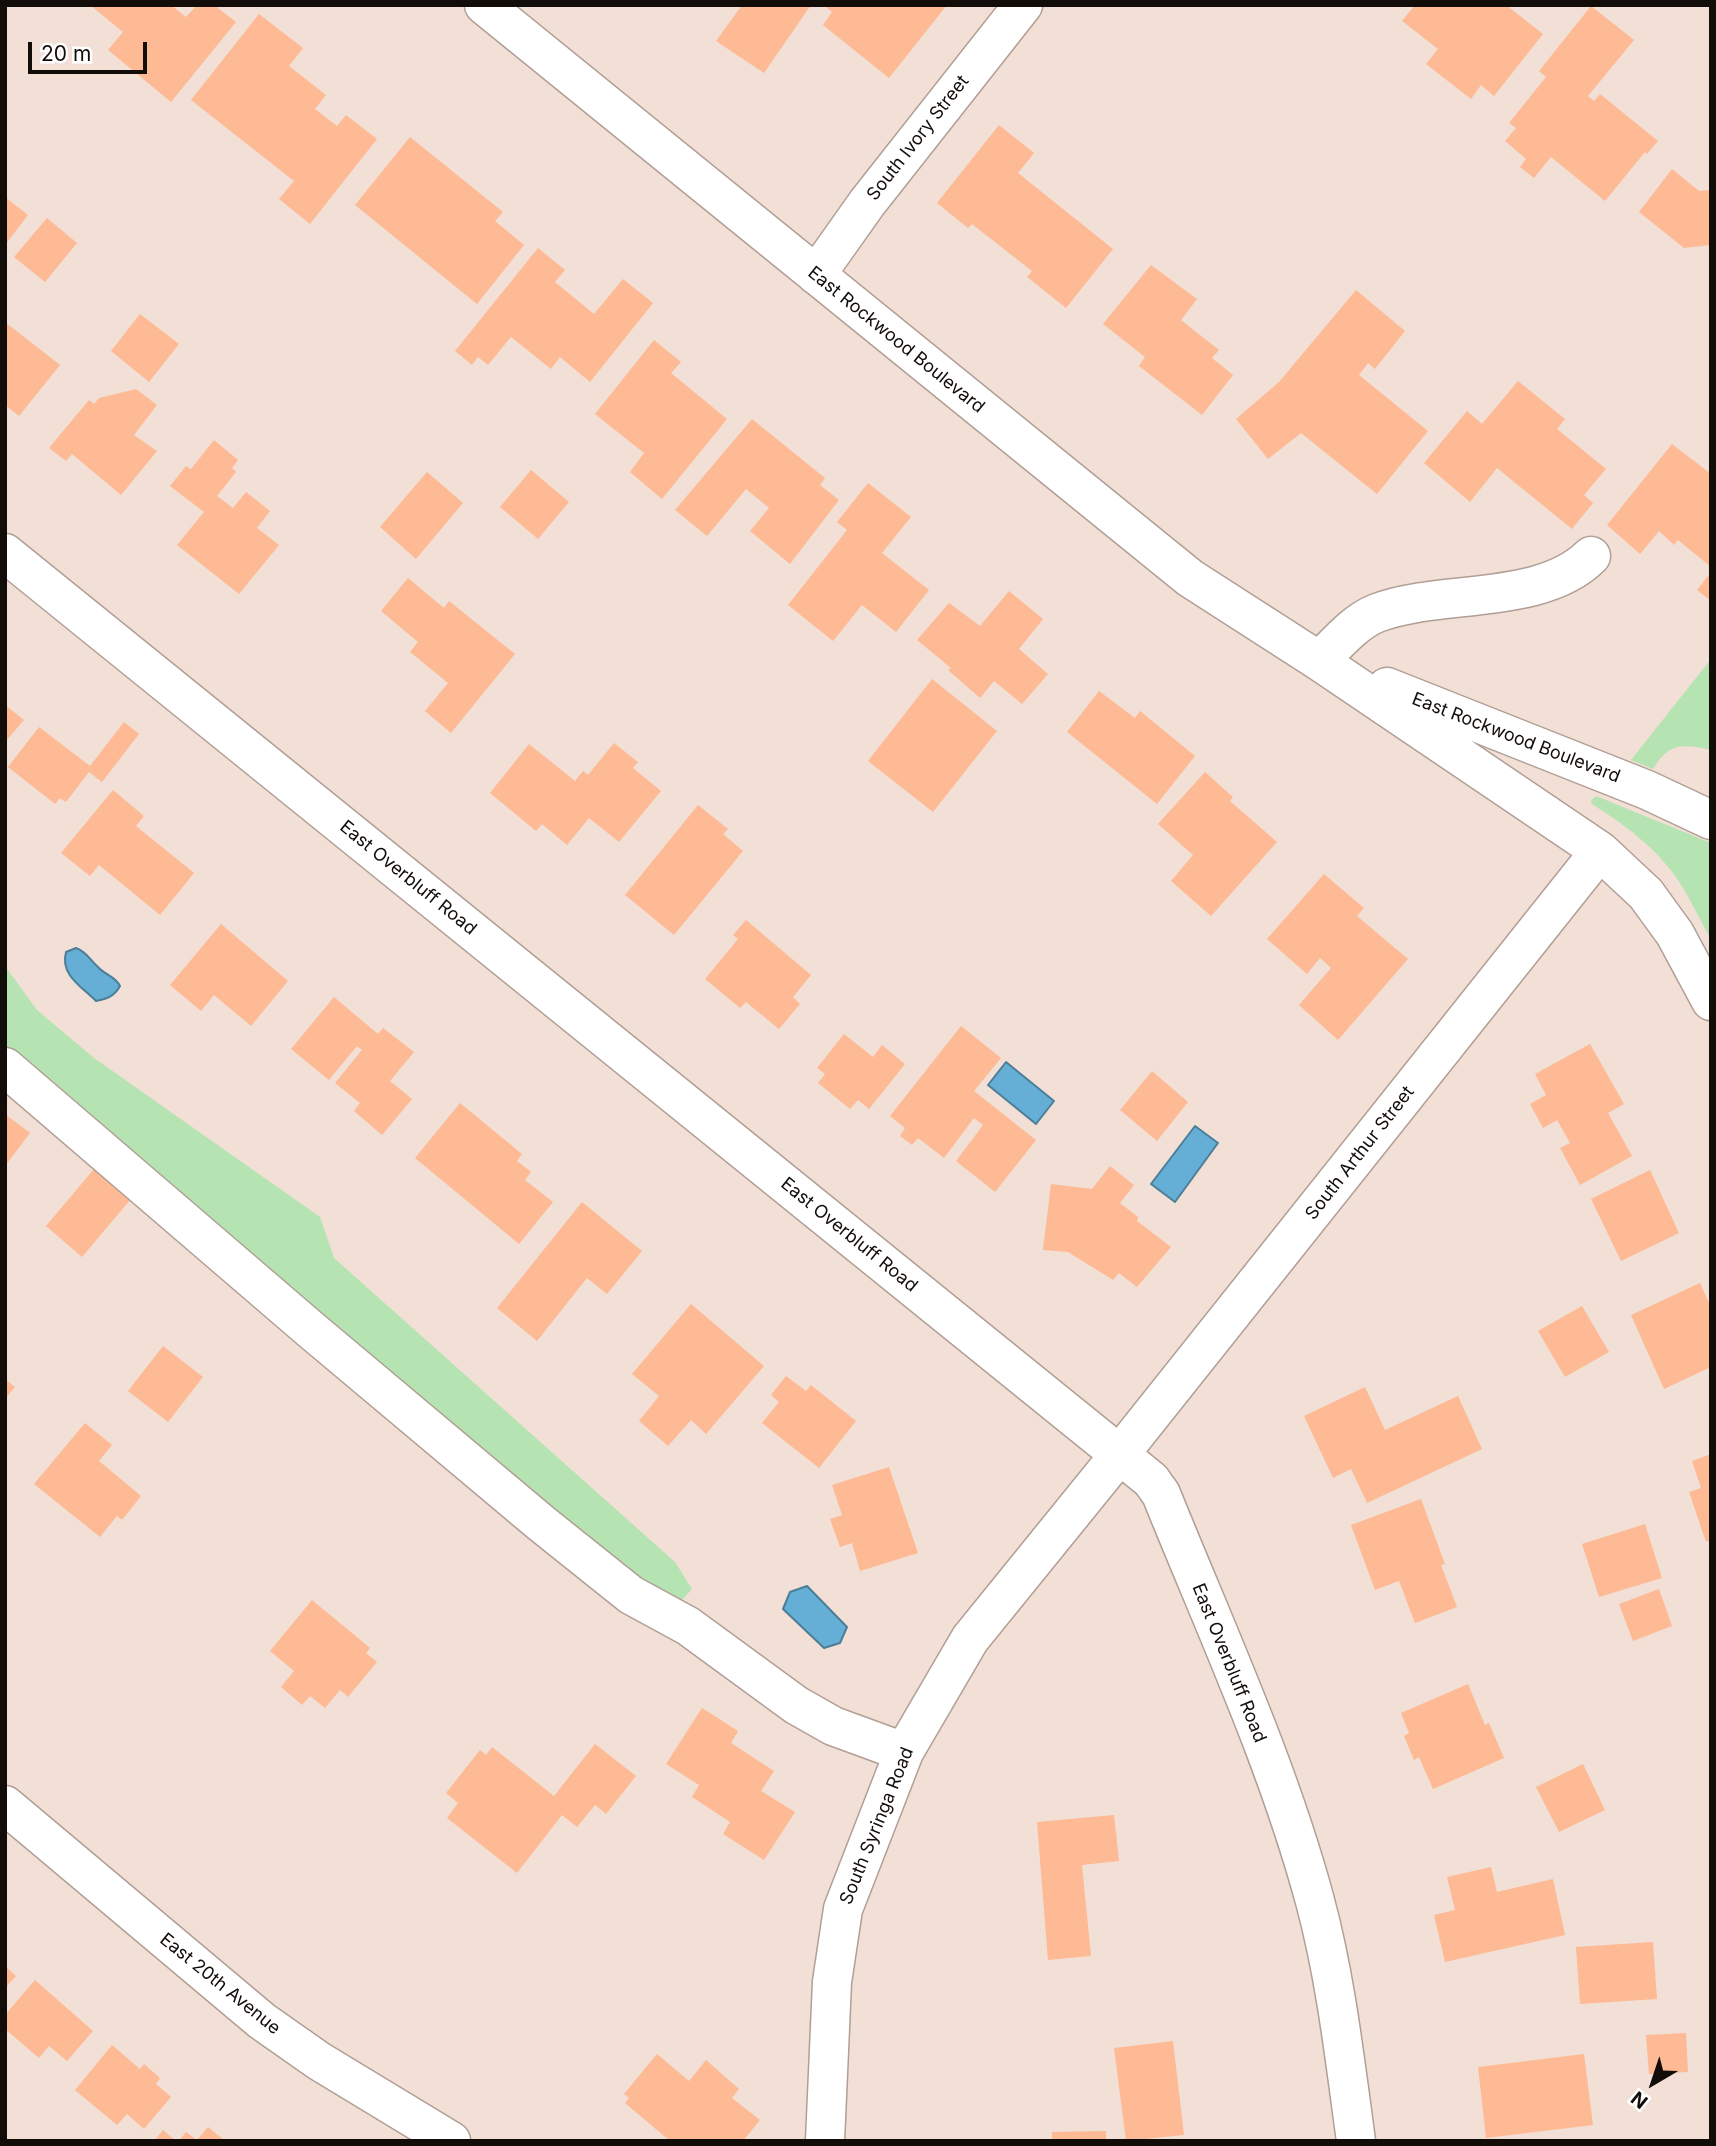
<!DOCTYPE html>
<style>
body{margin:0}
#map{position:relative;width:1716px;height:2146px;overflow:hidden;background:#f2dfd5;font-family:Inter,sans-serif}
canvas{display:block}
.frame{position:absolute;inset:0;border:7px solid #130d0a;pointer-events:none}
.north{position:absolute;left:1618px;top:2048px;width:70px;height:70px;-webkit-text-stroke:5px #fff;paint-order:stroke;rotate:219deg;font-size:19px;font-weight:700;line-height:28px;text-align:center;color:#130d0a}
.north::after{content:'';display:block;margin:auto;width:24px;height:32px;background:#130d0a;clip-path:polygon(50% 0,100% 100%,50% 72%,0 100%)}
.scale{position:absolute;left:28px;top:42px;width:119px;height:32px;box-sizing:border-box;border:4px solid #130d0a;border-top:0;padding-left:9px;font-size:21px;line-height:24px;white-space:nowrap;color:#130d0a;-webkit-text-stroke:5px #fff;paint-order:stroke}
</style>
<div id="map">
<canvas width="1716" height="2146"></canvas>
<div class="frame"></div>
<div class="north">N</div>
<div class="scale">20 m</div>
</div>
<script>
const context = document.querySelector('canvas').getContext('2d');
context.lineJoin = 'round';
function fill(path, color) {
  context.fillStyle = color;
  context.fill(path, 'evenodd');
}
function stroke(path, color, width, dash) {
  context.strokeStyle = color;
  context.lineWidth = width;
  context.lineCap = dash ? 'butt' : 'round';
  context.setLineDash(dash || []);
  context.stroke(path);
}
function label(font, color, halo, rows, align = 'center') {
  context.font = font + ' Inter,sans-serif';
  context.lineWidth = 7;
  context.setLineDash([]);
  context.textBaseline = 'middle';
  context.strokeStyle = halo;
  context.fillStyle = color;
  for (const [text, x, y, turn = 0] of rows) {
    context.save();
    context.translate(x, y);
    context.rotate((+turn || 0) * Math.PI / 180);
    context.textAlign = isNaN(turn) ? turn : align;
    if (halo) context.strokeText(text, 0, 0);
    context.fillText(text, 0, 0);
    context.restore();
  }
}
const green = new Path2D(`
 M1711,659v91c-28,-6 -42,-8 -58,19l-22,-9z
 M1596,796l115,47v97c-10,-19 -20,-39 -31,-57 -22,-34 -55,-58 -88,-79l-1,-4z
 M5,966l32,44 57,48 226,159 14,41 341,304 17,27 -12,13 -28,-5 -647,-539z`);
const water = new Path2D(`
 M76,948c11,4 13,11 22,19 7,8 17,9 22,19 -6,11 -14,13 -24,15 -15,-15 -36,-26 -30,-49z
 M1006,1062l48,39 -18,23 -48,-39z
 M1195,1126l23,17 -43,59 -24,-18z
 M807,1586l40,41 -7,16 -16,5 -41,-39 7,-17z`);
const building = new Path2D(`
 M90,5h81l15,12 11,-12h17l22,17 -65,80 -63,-52 15,-18z
 M742,5h69l-47,68 -48,-32z
 M824,5h123l-58,73 -66,-53 9,-13z
 M1415,5h91l37,29 -49,62 -13,-11 -10,14 -45,-35 12,-15 -36,-28z
 M1591,6l43,34 -46,56 6,5 6,-7 58,47 -11,13 -2,-2 -40,49 -54,-44 -17,21 -14,-11 6,-8 -21,-18 11,-13 -7,-5 37,-46 -7,-6z
 M259,14l44,34 -14,18 37,29 -11,14 22,17 9,-11 31,24 -67,85 -31,-25 15,-18 -103,-81z
 M999,125l35,28 -16,20 95,76 -47,59 -39,-31 5,-6 -60,-47 -4,4 -31,-25z
 M410,137l93,75 -8,9 29,24 -47,59 -122,-99z
 M1672,169l27,22 12,-1v55l-27,3 -45,-36z
 M5,197l23,18 -23,30z
 M47,218l30,25 -32,39 -31,-25z
 M538,248l27,22 -10,12 39,32 29,-35 30,24 -63,79 -30,-25 -9,12 -40,-32 -23,28 -10,-8 -6,8 -17,-14z
 M1151,265l46,34 -16,21 38,30 -7,8 21,17 -31,40 -63,-49 6,-9 -42,-33z
 M1356,290l49,41 -30,38 -7,-6 -9,12 69,56 -51,63 -76,-61 -33,26 -32,-40 43,-37z
 M140,314l39,30 -30,38 -38,-31z
 M5,322l55,43 -41,51 -14,-11z
 M654,340l27,22 -10,11 56,46 -65,80 -32,-27 14,-19 -49,-39z
 M1518,381l47,38 -8,10 49,40 -22,26 9,8 -21,26 -75,-61 -27,34 -46,-39 43,-52 15,13z
 M136,389l21,16 -23,30 23,16 -36,44 -49,-41 -6,7 -17,-13 40,-48 5,4 5,-6z
 M752,419l73,59 -5,7 19,15 -49,64 -40,-33 19,-23 -23,-19 -39,47 -32,-26z
 M214,440l24,20 -6,8 4,4 -19,24 16,12 13,-16 24,19 -13,17 22,17 -40,49 -62,-49 27,-33 -34,-26 16,-20 5,3z
 M1672,444l39,30v93l-33,-27 -4,5 -15,-14 -19,23 -33,-29z
 M531,470l38,32 -31,37 -38,-32z
 M427,472l36,31 -47,56 -36,-32z
 M868,483l43,34 -29,36 47,37 -33,42 -34,-27 -29,36 -45,-36 59,-75 -10,-8z
 M1711,572v29l-14,-11z
 M408,578l36,30 5,-7 66,53 -64,79 -26,-22 23,-28 -38,-31 8,-10 -37,-31z
 M1009,591l34,28 -24,30 29,25 -26,30 -28,-23 -14,17 -32,-28 3,-2 -34,-28 32,-37 31,23z
 M932,679l65,52 -64,81 -65,-51z
 M1099,691l36,27 5,-7 55,45 -38,48 -90,-72z
 M5,705l19,15 -19,22z
 M124,722l15,12 -37,48 -13,-10 -23,30 -6,-4 -5,6 -47,-37 31,-40 51,39z
 M614,743l24,19 -5,6 28,23 -42,51 -30,-24 -22,27 -25,-21 -6,7 -46,-38 39,-49 46,37 8,-10 5,4z
 M1205,772l28,25 -3,4 47,41 -66,74 -40,-35 22,-26 -35,-31z
 M113,790l31,26 -8,10 58,47 -34,42 -61,-50 -9,11 -29,-23z
 M698,805l30,24 -5,5 20,17 -69,84 -49,-40z
 M1324,874l40,34 -7,8 51,43 -70,81 -39,-35 32,-37 -11,-10 -13,16 -40,-35z
 M746,920l65,55 -18,22 7,7 -21,25 -33,-27 -6,6 -35,-29 33,-40 -5,-4z
 M221,924l67,57 -37,45 -37,-31 -13,16 -31,-26z
 M334,997l44,37 5,-6 31,24 -24,29 22,18 -30,36 -28,-24 6,-8 -25,-20 27,-33 -5,-4 -28,34 -38,-31z
 M961,1026l40,32 -27,33 62,49 -41,52 -39,-31 27,-36 -9,-7 -30,40 -26,-20 -6,7 -12,-9 5,-8 -15,-12z
 M844,1034l29,23 9,-12 23,19 -36,45 -11,-9 -8,9 -32,-26 7,-9 -8,-6z
 M1590,1044l34,60 -16,9 24,43 -52,29 -20,-37 10,-5 -13,-23 -14,8 -13,-24 16,-9 -11,-21z
 M1152,1071l36,31 -31,39 -37,-31z
 M460,1103l62,51 -5,7 14,11 -6,8 28,22 -34,42 -104,-86z
 M5,1114l25,19 -25,33z
 M1110,1166l24,19 -14,18 18,14 -1,4 34,26 -34,40 -18,-14 -6,7 -45,-28 -25,-2 8,-66 41,5z
 M94,1169l36,31 -48,57 -36,-31z
 M1650,1170l29,63 -58,28 -30,-62z
 M582,1202l60,49 -35,43 -20,-16 -50,63 -40,-33z
 M1700,1283l9,20 2,-1v65l-47,22 -33,-74z
 M691,1304l73,62 -58,68 -15,-14 -23,26 -29,-25 20,-25 -27,-22z
 M1582,1306l27,46 -44,25 -27,-46z
 M163,1346l40,31 -35,45 -40,-31z
 M786,1376l20,15 5,-6 45,36 -37,47 -57,-45 17,-21 -8,-7z
 M5,1379l10,8 -10,12z
 M1365,1387l20,43 73,-34 24,53 -115,54 -16,-34 -18,9 -29,-62z
 M85,1423l27,22 -13,16 42,35 -19,24 -5,-4 -17,21 -66,-53z
 M1711,1454v86l-5,2 -17,-50 12,-4 -9,-27z
 M889,1467l29,86 -58,18 -8,-28 -12,4 -10,-28 12,-4 -10,-30z
 M1421,1499l24,65 -4,1 16,42 -42,16 -16,-42 -24,9 -24,-65z
 M1645,1524l17,54 -63,19 -17,-53z
 M1659,1589l13,37 -39,15 -14,-37z
 M312,1600l58,48 -4,5 11,9 -29,35 -8,-7 -15,18 -15,-12 -8,9 -21,-18 13,-16 -24,-20z
 M1468,1684l17,41 4,-2 15,35 -71,31 -14,-32 -5,3 -10,-24 5,-3 -8,-20z
 M702,1708l36,23 -7,12 43,28 -13,20 34,21 -31,48 -41,-26 7,-12 -38,-25 7,-12 -33,-21z
 M595,1744l41,32 -30,38 -11,-9 -18,22 -15,-12 -45,58 -70,-55 11,-15 -12,-10 34,-43 6,5 6,-8 62,49z
 M1583,1764l22,46 -46,22 -23,-45z
 M1114,1815l5,46 -37,4 9,91 -43,4 -11,-138z
 M1491,1867l6,25 56,-13 12,56 -120,27 -11,-47 21,-5 -8,-33z
 M1653,1942l4,57 -77,5 -4,-57z
 M5,1966l11,10 -11,12z
 M35,1980l58,51 -26,30 -18,-15 -10,12 -34,-29v-14z
 M1686,2033l2,39 -39,2 -3,-39z
 M1173,2041l11,94 -58,6 -12,-93z
 M112,2045l28,24 4,-5 16,14 -4,6 15,13 -27,32 -17,-15 -10,11 -42,-35z
 M657,2054l32,27 17,-21 33,29 -7,9 28,22 -17,21h-44l-2,-2 -2,2h-25l-45,-38 4,-5 -5,-4z
 M1584,2054l9,71 -107,13 -8,-71z
 M208,2127l17,14h-46l7,-9 11,8z
 M163,2130l13,11h-22z
 M1106,2131v10h-54v-9z`);
const minor = new Path2D(`
 M484,5l706,573 129,83 281,190 46,43 29,40 36,67
 M816,275l51,-72 156,-198
 M5,553l1146,927 10,14c54,134 116,267 154,407 21,78 30,160 41,240
 M1319,661c17,-16 35,-39 58,-48 62,-24 164,-7 214,-57
 M1387,687l260,103 64,30
 M5,1067l305,262 231,194 90,72 57,31 108,79 37,21 71,26
 M5,1805l257,216 57,40 132,80
 M825,2141l7,-159 11,-73 61,-157 66,-113 150,-185 480,-603`);
const streetNames = [
 ["South Ivory Street",918,138,-52],
 ["East Rockwood Boulevard",896,340,39],
 ["East Rockwood Boulevard",1516,738,21],
 ["East Overbluff Road",408,878,39],
 ["South Arthur Street",1360,1153,-52],
 ["East Overbluff Road",849,1235,39],
 ["East Overbluff Road",1229,1663,68],
 ["South Syringa Road",877,1826,-68],
 ["East 20th Avenue",220,1984,39]
];
fill(green, '#b5e4b2');
fill(water, '#65aed5');
stroke(water, '#4c7e98', 2);
fill(building, '#fdba94');
stroke(minor, '#b19f96', 41);
stroke(minor, '#fff', 38);
label('18px', '#130d0a', '#fff', streetNames);
</script>
